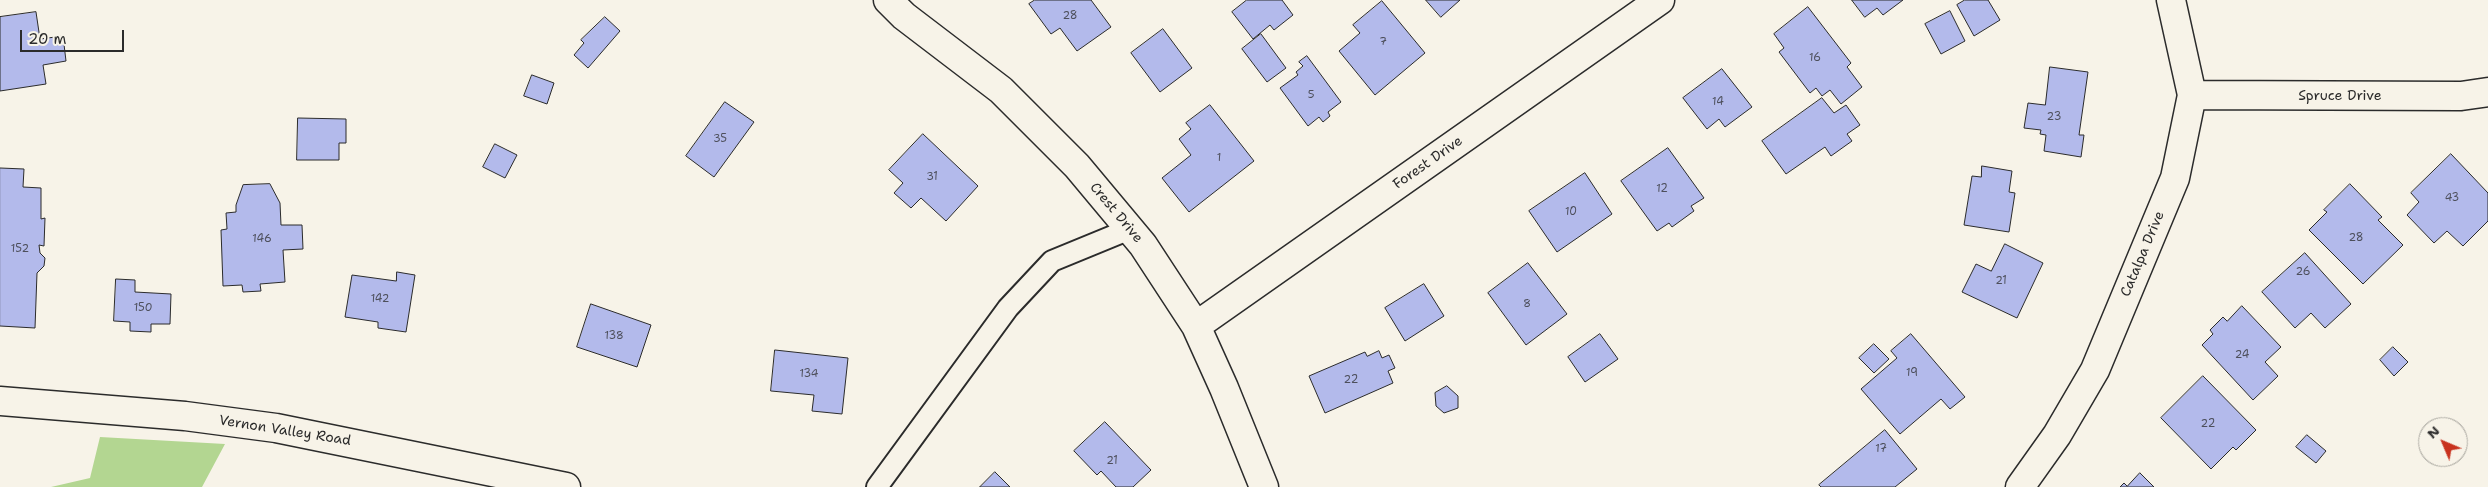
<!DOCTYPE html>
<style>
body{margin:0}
#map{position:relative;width:2488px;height:487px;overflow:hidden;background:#f7f3e8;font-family:"Shantell Sans",sans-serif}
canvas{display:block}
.north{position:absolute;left:2418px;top:417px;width:50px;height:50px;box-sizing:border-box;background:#f7f3e8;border:1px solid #a5a39c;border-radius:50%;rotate:315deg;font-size:14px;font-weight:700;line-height:20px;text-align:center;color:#2b2b2b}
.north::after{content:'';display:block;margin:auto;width:18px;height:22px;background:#c8321e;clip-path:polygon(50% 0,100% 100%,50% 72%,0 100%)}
.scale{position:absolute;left:20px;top:30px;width:104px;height:22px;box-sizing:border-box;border:2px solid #2b2b2b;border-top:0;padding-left:6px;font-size:15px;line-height:18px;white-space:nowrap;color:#2b2b2b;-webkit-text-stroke:4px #f7f3e8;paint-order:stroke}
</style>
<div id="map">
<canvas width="2488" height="487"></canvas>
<div class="north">N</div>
<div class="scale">20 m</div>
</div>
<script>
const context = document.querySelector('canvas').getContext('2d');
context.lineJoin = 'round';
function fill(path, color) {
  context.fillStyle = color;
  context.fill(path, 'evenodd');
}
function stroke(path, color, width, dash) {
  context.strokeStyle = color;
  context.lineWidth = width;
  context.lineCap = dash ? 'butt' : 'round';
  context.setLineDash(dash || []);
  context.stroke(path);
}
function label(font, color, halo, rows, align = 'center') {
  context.font = font + ' "Shantell Sans",sans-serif';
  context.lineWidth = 5;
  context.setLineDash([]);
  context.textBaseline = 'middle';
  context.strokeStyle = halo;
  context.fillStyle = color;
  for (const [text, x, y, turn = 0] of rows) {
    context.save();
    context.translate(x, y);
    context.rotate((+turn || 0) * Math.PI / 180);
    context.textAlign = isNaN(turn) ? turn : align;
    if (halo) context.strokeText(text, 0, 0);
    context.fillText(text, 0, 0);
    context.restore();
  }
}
const green = new Path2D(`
 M100,437l125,7 -23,43h-151l39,-9z`);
const building = new Path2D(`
 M1035,0h56l20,27 -34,24 -17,-23 -9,6 -22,-30z
 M1247,0h35l11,15 -19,15 -4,-5 -17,14 -21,-27z
 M1426,0h34l-19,17z
 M1852,0h51l-20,15 -6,-7 -12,9z
 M1965,0h23l12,20 -26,16 -17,-31z
 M1382,1l43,52 -50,42 -36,-44 21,-18 -7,-8z
 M1808,7l43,56 -4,4 15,20 -21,17 -11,-14 -8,6 -6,-8 -6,5 -31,-41 5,-4 -10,-14z
 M1950,11l15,30 -24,13 -16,-30z
 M36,12l4,27 23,-3 3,25 -23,4 3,19 -46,7v-74z
 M605,17l15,14 -32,37 -14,-13 10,-12 -3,-3z
 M1163,29l29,39 -32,24 -29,-39z
 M1261,34l25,34 -19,14 -25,-33z
 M1307,56l34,46 -13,10 2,4 -7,6 -4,-5 -11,9 -28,-38 18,-13 -2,-3 7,-6 -4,-4z
 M2050,67l38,5 -9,63h5l-3,22 -37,-6 2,-16 -6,-1 1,-4 -17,-2 4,-25 17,2z
 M1722,69l30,38 -27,20 -6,-8 -12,10 -24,-31z
 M532,75l22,8 -7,21 -23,-8z
 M1822,98l12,15 12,-8 14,20 -13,9 5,7 -21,15 -6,-9 -39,27 -24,-33z
 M725,102l29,20 -40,55 -28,-21z
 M1210,105l44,56 -65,51 -27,-34 29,-23 -12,-16 12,-10 -5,-6z
 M298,118l48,1v24h-7v17h-42z
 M923,134l55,52 -32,35 -25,-23 -10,10 -17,-15 9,-10 -14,-13z
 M495,144l22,11 -12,23 -22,-11z
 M1668,148l36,50 -13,8 3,5 -22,16 -3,-4 -12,8 -36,-50z
 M2451,154l37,39v28l-25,25 -16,-15 -13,12 -27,-28 12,-13 -8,-9z
 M1982,166l30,5 -3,21 6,1 -6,39 -45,-7 8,-49 9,1z
 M0,168l24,1 -1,18 18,1v31l4,-1 -1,28 -5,-1 1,8 5,5 -1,8 -7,7 -2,55 -35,-2z
 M1585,173l27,41 -55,38 -28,-41z
 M270,184l10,19 1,22h21l1,24 -20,1 2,32 -25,2 1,7 -18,1 -1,-7 -19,1 -2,-56 6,-1 -1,-16 10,-1v-7l7,-20z
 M2350,184l32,33 -4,3 25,25 -40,39 -54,-54 18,-18 -3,-2z
 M2005,244l38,19 -26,55 -55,-26 14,-28 15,7z
 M2305,253l46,51 -26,24 -14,-15 -16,15 -33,-36z
 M1528,263l39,51 -41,31 -38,-52z
 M397,272l18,3 -9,57 -28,-4v-6l-33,-5 7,-42 44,6z
 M116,279l19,1v12l36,2 -1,30h-19v8l-21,-1v-9l-16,-1z
 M1424,284l20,32 -39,25 -20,-33z
 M591,304l60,21 -14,42 -60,-20z
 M2242,306l39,41 -16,15 13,14 -25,24 -51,-55 11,-11 -3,-4 13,-13 4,4z
 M1600,334l18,25 -33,23 -17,-25z
 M1911,334l54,63 -15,12 -9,-10 -41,35 -39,-45 36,-31 -6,-7z
 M1874,344l15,15 -15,14 -15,-15z
 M2393,347l15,15 -14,14 -14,-16z
 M775,350l73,8 -6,56 -30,-3 2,-16 -43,-4z
 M1379,351l3,7 7,-3 6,13 -7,3 5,12 -68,30 -16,-37 56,-24 2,4z
 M2203,376l53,54 -20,20 -3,-3 -22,22 -50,-51z
 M1447,386l11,10v12l-14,5 -8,-7 -1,-13z
 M1105,422l46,48 -18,17h-17l-15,-16 -4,4 -23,-24z
 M1885,430l32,39 -22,18h-74l-2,-2z
 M2307,435l19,16 -10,12 -20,-16z
 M995,472l15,15h-30z
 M2140,473l14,14h-34l4,-4 3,3z`);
const service = new Path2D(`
 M877,487l131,-179 44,-47 78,-32`);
const minor = new Path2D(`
 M888,0l16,16 97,74 76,76 66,79 53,81 28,62 40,99
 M2192,95l269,1 27,-4
 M1196,326l464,-326
 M2020,487l37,-52 38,-65 80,-192 17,-83 -21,-95`);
const secondary = new Path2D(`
 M0,401l185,15 91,12 290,59`);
const numberNames = [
 ["28",1070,16],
 ["7",1383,42],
 ["16",1815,58],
 ["5",1311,95],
 ["14",1718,102],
 ["23",2054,117],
 ["35",720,139],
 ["1",1219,158],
 ["31",932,177],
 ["12",1662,189],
 ["43",2452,198],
 ["10",1571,212],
 ["28",2356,238],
 ["146",262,239],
 ["152",20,249],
 ["26",2303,272],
 ["21",2001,281],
 ["142",380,299],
 ["8",1527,304],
 ["150",143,308],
 ["138",614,336],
 ["24",2242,355],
 ["19",1912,373],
 ["134",809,374],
 ["22",1351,380],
 ["22",2208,424],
 ["17",1881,449],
 ["21",1112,461]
];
const streetNames = [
 ["Spruce Drive",2340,96],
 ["Forest Drive",1428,163,-35],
 ["Crest Drive",1116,213,50],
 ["Catalpa Drive",2143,254,-67],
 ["Vernon Valley Road",285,431,9]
];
fill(green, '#b3d691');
fill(building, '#b3baeb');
stroke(building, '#2b2b2b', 1);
stroke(service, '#2b2b2b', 24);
stroke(minor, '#2b2b2b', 31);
stroke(secondary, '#2b2b2b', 31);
stroke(service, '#f7f3e8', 20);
stroke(minor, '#f7f3e8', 28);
stroke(secondary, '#f7f3e8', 28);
label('11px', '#4d4f5b', null, numberNames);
label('14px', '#2b2b2b', '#f7f3e8', streetNames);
</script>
